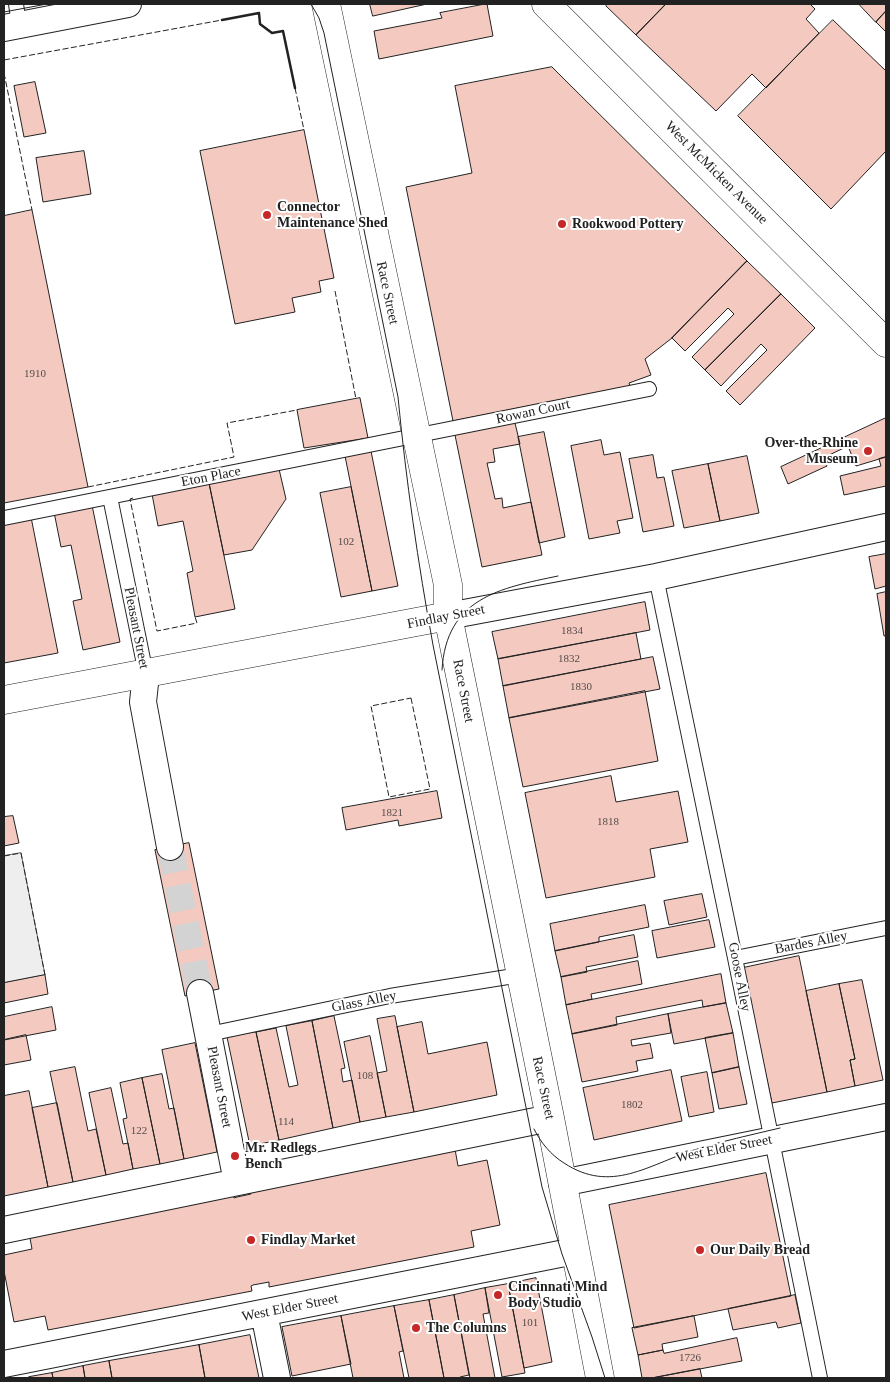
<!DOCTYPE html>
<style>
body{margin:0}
#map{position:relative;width:890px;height:1382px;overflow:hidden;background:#fff;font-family:"Times New Roman",serif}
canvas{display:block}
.frame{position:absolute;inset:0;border:5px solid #222;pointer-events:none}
</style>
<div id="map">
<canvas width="890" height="1382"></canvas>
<div class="frame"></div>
</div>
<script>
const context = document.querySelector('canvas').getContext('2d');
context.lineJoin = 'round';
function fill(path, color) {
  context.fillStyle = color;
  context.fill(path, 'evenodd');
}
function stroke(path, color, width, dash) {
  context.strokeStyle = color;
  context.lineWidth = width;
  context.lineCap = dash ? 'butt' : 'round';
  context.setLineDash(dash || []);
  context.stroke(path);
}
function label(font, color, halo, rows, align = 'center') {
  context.font = font + ' "Times New Roman",serif';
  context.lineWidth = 4;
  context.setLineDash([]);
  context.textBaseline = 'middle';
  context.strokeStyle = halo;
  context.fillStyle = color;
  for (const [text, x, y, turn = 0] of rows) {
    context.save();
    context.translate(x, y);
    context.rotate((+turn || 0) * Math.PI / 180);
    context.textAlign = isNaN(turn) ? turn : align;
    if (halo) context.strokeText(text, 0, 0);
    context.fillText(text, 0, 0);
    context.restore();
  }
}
const green = new Path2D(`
 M21,853l24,122 -41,8v-127z`);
const building = new Path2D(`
 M370,4h57l-54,12z
 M487,4l6,32 -114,23 -5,-28 68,-13 -2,-5z
 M608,4h58l-30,31 -30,-29z
 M666,4h144l5,5 -9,10 13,14 -53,55 -14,-14 -36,37 -80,-76z
 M859,4h27v7l-10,11z
 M886,11v21l-10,-10z
 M833,20l53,51v80l-55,58 -93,-93z
 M552,67l195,194 -75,77 -27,21 6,16 -22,8 1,3 -177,35 -47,-234 66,-14 -17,-87z
 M35,82l11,51 -22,4 -10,-51z
 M304,130l30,148 -15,3 2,11 -29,6 3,14 -60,12 -35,-173z
 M84,151l7,43 -48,8 -7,-44z
 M32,210l56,277 -84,16v-287z
 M747,261l34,33 -76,76 -13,-13 42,-43 -6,-6 -43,43 -13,-13z
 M781,294l34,34 -75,77 -14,-14 41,-41 -6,-6 -40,42 -16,-16z
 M360,398l8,40 -64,10 -7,-38z
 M886,418v39l-30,9 -8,-20 -25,12 4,8 -39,18 -7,-17z
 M515,423l5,21 -27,5 2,13 -8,1 8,36 7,-1 1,10 28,-6 11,53 -60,12 -27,-132z
 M544,432l21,105 -26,6 -21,-106z
 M601,440l3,15 16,-3 13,66 -16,3 3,12 -31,6 -18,-93z
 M371,451l27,135 -26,5 -27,-135z
 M653,455l4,23 7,-1 10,49 -31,6 -14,-73z
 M747,456l12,57 -39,8 -12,-57z
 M886,457v29l-42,9 -4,-19 41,-10 -2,-7z
 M708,464l12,57 -36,7 -12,-57z
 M279,469l7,30 -34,51 -28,5 -15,-72z
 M209,483l26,126 -40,8 -8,-44 6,-2 -10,-50 -25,5 -6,-32z
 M351,487l21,104 -31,6 -21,-104z
 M92,505l28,137 -37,8 -10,-49 9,-2 -11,-54 -10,2 -7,-35z
 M31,517l27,136 -54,10v-140z
 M886,554v32l-11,3 -6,-32z
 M886,592v44h-2l-7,-42z
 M645,602l5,28 -152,29 -6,-27z
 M636,633l5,26 -138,27 -5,-27z
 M653,657l7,32 -151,29 -6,-32z
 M645,691l13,70 -135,26 -14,-69z
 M611,776l5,26 62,-11 10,51 -38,7 5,28 -109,21 -21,-105z
 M437,791l5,27 -43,8 -1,-6 -52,10 -4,-22z
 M13,816l6,27 -15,3v-29z
 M189,843l30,146 -34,7 -30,-146z
 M702,894l5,23 -38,8 -5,-24z
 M645,905l4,22 -50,10v5l-44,9 -5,-27z
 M709,920l6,27 -58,11 -5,-27z
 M634,935l4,22 -52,10 1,5 -26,5 -6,-26z
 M799,956l28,136 -55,11 -29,-135z
 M638,961l4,23 -51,10 1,5 -26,6 -5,-28z
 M721,974l5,29 -23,4 -1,-7 -86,17 1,8 -45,9 -6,-29z
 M45,975l3,19 -44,9v-20z
 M862,980l21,100 -28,6 -5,-26 5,-1 -16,-75z
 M839,984l16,75 -5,1 5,26 -28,6 -21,-101z
 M726,1003l7,30 -59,11 -6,-30z
 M52,1007l4,23 -52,10v-23z
 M668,1014l3,19 -40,7 1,6 18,-3 3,15 -17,3 2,10 -56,11 -10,-48z
 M334,1016l11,52 -4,1 2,13 9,-2 8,42 -27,6 -21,-107z
 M395,1016l19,96 -28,5 -9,-44 10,-2 -10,-52z
 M312,1021l21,107 -54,12 -23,-108 20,-4 13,59 9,-2 -12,-59z
 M422,1022l6,32 59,-12 10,53 -83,17 -17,-85z
 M256,1032l23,108 -29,6 -23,-109z
 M733,1033l6,34 -27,6 -7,-35z
 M26,1035l5,25 -27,5v-25z
 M370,1036l16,81 -26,5 -16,-80z
 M195,1043l22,109 -33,7 -22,-109z
 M75,1067l13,64 8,-2 10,46 -33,7 -23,-110z
 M739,1067l8,37 -28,5 -7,-36z
 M671,1070l11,51 -88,19 -11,-52z
 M707,1072l7,40 -25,5 -8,-40z
 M162,1074l7,35 5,-1 10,51 -24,5 -18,-86z
 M142,1078l18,86 -27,5 -10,-50 4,-1 -7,-35z
 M111,1088l12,56 5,-1 5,26 -27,6 -17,-82z
 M29,1091l19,96 -44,9v-100z
 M57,1103l16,79 -25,5 -16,-79z
 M455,1149l3,17 29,-6 13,65 -29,6 3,16 -205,40v-5l-16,3 -2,1 1,5 -204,39 -3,-14 -31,6 -10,-51v-16l28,-6 -3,-16 203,-40 2,5 3,-1 14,-3 -1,-5z
 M766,1173l25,123 -157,32 -25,-123z
 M536,1278l16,84 -28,6 -16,-84z
 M508,1284l17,89 -23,4 -17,-89z
 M485,1288l4,25 -6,1 12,64h-25l-16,-83z
 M454,1295l15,80 -9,2 1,1h-17l-15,-78z
 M795,1295l6,28 -23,5 -2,-6 -43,8 -5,-21z
 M429,1300l15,78h-35l-15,-72z
 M394,1306l9,45 -4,1 5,26h-51l-12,-62z
 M341,1316l10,48 -59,12 -10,-49z
 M694,1316l4,21 -36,7 1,6 -25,5 -6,-27z
 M250,1335l9,43h-54l-6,-33z
 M737,1338l5,23 -90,17h-10l-4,-23 25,-5 1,3z
 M199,1345l6,33h-93l-3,-17z
 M109,1361l3,17h-27l-2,-12z
 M83,1366l2,12h-32l-1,-5z
 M700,1369l2,9h-50z
 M52,1373l1,5h-23l-1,-1z`);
const streetTunnel = new Path2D(`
 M170,847l30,146`);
const lane = new Path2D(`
 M16,4l3,21
 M110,497l36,177
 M4,518l645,-129
 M656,577l79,381 85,420
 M735,958l151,-30
 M209,1034l181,-38 130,-21`);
const street = new Path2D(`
 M4,28l124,-24
 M448,616l208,-39 230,-50
 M146,674l-3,28 27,145
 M200,993l37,189
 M562,1183l324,-66
 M4,1230l546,-112
 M264,1313l13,65
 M4,1364l571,-113`);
const secondary = new Path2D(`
 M326,4l122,581v31l102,502 50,260
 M546,4l340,339
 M4,700l444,-84`);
const tram = new Path2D(`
 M311,4l8,14 5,15 74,364c8,83 20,166 35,248l109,542 20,67 30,83 13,41
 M4,12l43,-8
 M442,670c4,-72 58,-82 116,-94
 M534,1129c7,14 17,26 30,34 47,31 84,2 130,-13 28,-9 57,-15 86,-22`);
const fence = new Path2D(`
 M4,60l218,-40
 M4,73l28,137
 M295,88l9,42
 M335,291l21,108
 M88,487l146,-30 -7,-34 70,-13
 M133,498l-3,1 27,132 40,-8 -2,-6
 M411,698l19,91 -41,8 -18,-91z
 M4,856l17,-3 24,122`);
const wall = new Path2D(`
 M222,20l37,-7 1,11 12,9 11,-2 12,57`);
const markers = [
 [267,215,5,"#c62828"],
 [562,224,5,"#c62828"],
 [868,451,5,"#c62828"],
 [235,1156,5,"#c62828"],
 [251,1240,5,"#c62828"],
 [700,1250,5,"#c62828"],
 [498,1295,5,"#c62828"],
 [416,1328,5,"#c62828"]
];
const numberNames = [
 ["1910",35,374],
 ["102",346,542],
 ["1834",572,631],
 ["1832",569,659],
 ["1830",581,687],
 ["1821",392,813],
 ["1818",608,822],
 ["108",365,1076],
 ["1802",632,1105],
 ["114",286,1122],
 ["122",139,1131],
 ["101",530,1323],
 ["1726",690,1358]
];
const streetNames = [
 ["West McMicken Avenue",716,173,45],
 ["Race Street",387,293,78],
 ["Rowan Court",533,412,-12],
 ["Eton Place",211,477,-11],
 ["Findlay Street",446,617,-11],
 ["Pleasant Street",136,628,79],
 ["Race Street",463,691,79],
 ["Bardes Alley",811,943,-11],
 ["Goose Alley",739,977,79],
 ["Glass Alley",364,1002,-11],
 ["Pleasant Street",219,1087,79],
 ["Race Street",543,1088,78],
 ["West Elder Street",724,1149,-11],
 ["West Elder Street",290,1308,-11]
];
const poiNames = [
 ["Connector",277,207],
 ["Maintenance Shed",277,223],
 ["Rookwood Pottery",572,224],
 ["Over-the-Rhine",858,443,"right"],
 ["Museum",858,459,"right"],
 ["Mr. Redlegs",245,1148],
 ["Bench",245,1164],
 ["Findlay Market",261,1240],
 ["Our Daily Bread",710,1250],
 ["Cincinnati Mind",508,1287],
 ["Body Studio",508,1303],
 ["The Columns",426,1328]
];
fill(green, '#eee');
stroke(green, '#6f6f6f', 1);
fill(building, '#f3c9c0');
stroke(building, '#222', 1);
stroke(streetTunnel, '#d3d3d3', 26, [26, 13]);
stroke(lane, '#222', 16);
stroke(street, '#222', 28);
stroke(secondary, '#222', 29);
stroke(lane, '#fff', 14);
stroke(street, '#fff', 26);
stroke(secondary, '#fff', 28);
stroke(tram, '#222', 1);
stroke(fence, '#222', 1, [6, 2.5]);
stroke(wall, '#222', 2.5);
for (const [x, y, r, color] of markers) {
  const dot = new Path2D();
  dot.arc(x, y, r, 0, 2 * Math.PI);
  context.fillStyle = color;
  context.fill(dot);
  stroke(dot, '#fff', 2);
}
label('11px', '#564c4a', null, numberNames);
label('14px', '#222', '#fff', streetNames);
label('bold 14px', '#222', '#fff', poiNames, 'left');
</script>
